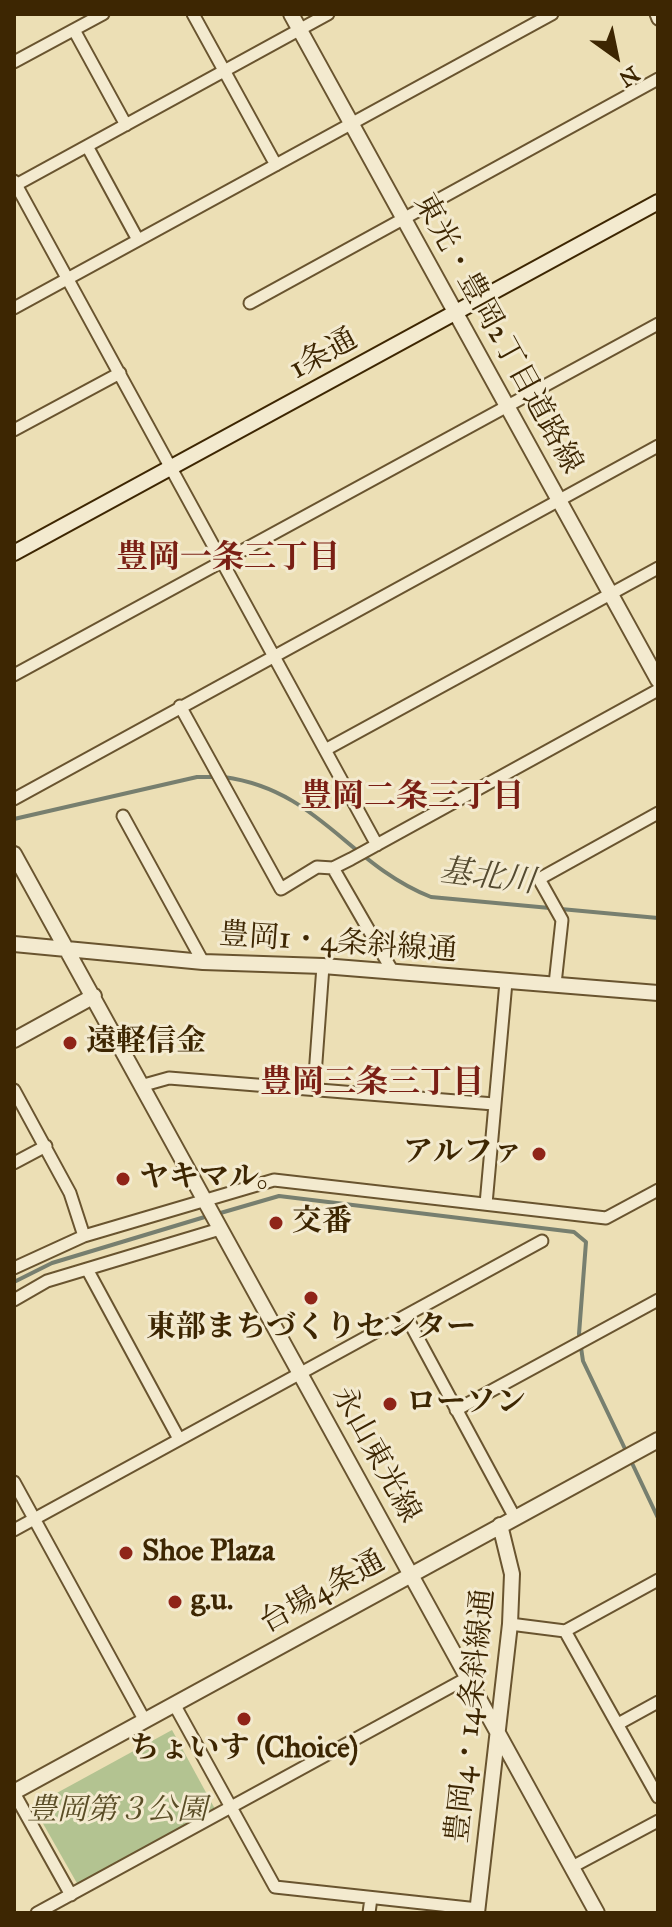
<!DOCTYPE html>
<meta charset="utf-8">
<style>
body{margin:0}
#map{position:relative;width:672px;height:1927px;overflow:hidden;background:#ecdfb5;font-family:"IM FELL Great Primer",serif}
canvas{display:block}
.frame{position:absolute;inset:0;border:16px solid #3d2602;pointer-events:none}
.north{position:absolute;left:576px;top:16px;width:80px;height:80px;-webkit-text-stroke:6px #f3eacf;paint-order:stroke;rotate:147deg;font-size:22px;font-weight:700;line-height:32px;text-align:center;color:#3d2602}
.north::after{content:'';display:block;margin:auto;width:28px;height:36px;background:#3d2602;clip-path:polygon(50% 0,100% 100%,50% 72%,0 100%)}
</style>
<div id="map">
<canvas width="672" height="1927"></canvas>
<div class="frame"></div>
<div class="north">N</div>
</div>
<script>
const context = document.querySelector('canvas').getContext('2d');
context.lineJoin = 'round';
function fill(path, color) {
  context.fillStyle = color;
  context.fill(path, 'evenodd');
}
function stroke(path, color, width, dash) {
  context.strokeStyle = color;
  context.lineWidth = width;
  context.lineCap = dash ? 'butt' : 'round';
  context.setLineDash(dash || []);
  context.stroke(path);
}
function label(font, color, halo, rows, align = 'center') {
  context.font = font + ' "IM FELL Great Primer","Noto Serif JP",serif';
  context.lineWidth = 6;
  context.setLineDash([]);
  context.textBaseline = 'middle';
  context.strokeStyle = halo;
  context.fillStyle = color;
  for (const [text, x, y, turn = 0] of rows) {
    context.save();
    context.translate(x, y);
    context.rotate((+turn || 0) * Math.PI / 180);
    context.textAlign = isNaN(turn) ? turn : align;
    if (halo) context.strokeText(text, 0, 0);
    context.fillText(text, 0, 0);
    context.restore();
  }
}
const green = new Path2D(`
 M172,1730l43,79 -137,76 -45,-79z`);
const stream = new Path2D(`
 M224,777c95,13 124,87 207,120l227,21
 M14,819l183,-42h18
 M217,1214l62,-18 295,36 12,10 -7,92 4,27 44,92
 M14,1282l38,-19 156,-47
 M631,1461l27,57`);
const minor = new Path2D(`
 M193,14l83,151
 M656,14l2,5
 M74,30l52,95
 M14,62l89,-48
 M87,146l51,94
 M14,181l363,664
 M14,186l314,-172
 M250,303l408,-224
 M14,308l538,-294
 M14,430l106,-57
 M14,675l644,-351
 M180,706l101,183 36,-22 16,1 18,-9 307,-169
 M325,750l333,-182
 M14,799l644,-353
 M123,816l80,146
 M333,868l60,104
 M555,984l7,-64 -23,-41 119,-66
 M144,1085l25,-7 325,26
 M314,1089l9,-123
 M14,1090l56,103 14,43
 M14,1163l32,-17
 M486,1204l20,-222
 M14,1268l70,-32 190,-56 332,38 52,-28
 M87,1269l92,170
 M14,1300l33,-19 173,-52
 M406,1316l109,202
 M456,1410l202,-110
 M14,1482l131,239
 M14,1530l528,-289
 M510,1624l55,7 93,-51
 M565,1631l93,166
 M174,1704l101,183 203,22
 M618,1724l40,-22
 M14,1793l57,102
 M572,1867l86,-46
 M37,1913l430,-235
 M369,1913l2,-15`);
const tertiary = new Path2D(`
 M291,14l367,666
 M14,854l583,1059
 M14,944l189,18 120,4 335,27
 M14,1040l80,-44
 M14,1792l644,-352
 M477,1913l33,-289 2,-50 -12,-49`);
const secondary = new Path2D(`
 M14,553l644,-351`);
const markers = [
 [70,1043,8,"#8f2418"],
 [539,1154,8,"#8f2418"],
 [123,1179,8,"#8f2418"],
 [276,1223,8,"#8f2418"],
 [311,1298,8,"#8f2418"],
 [390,1404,8,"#8f2418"],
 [126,1553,8,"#8f2418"],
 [175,1602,8,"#8f2418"],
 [244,1719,8,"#8f2418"]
];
const streetNames = [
 ["東光・豊岡2丁目道路線",497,334,61],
 ["1条通",324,355,-29],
 ["豊岡1・4条斜線通",338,944,4],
 ["永山東光線",375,1455,61],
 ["台場4条通",323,1593,-29],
 ["豊岡4・14条斜線通",472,1716,-84]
];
const poiNames = [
 ["遠軽信金",86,1043],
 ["アルファ",523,1154,"right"],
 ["ヤキマル。",139,1179],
 ["交番",292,1223],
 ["東部まちづくりセンター",311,1329,"center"],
 ["ローソン",406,1404],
 ["Shoe Plaza",142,1553],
 ["g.u.",191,1602],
 ["ちょいす (Choice)",244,1750,"center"]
];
const parkNames = [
 ["豊岡第３公園",117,1812]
];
const neighbourhoodNames = [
 ["豊岡一条三丁目",228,559],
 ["豊岡二条三丁目",412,798],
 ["豊岡三条三丁目",372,1084]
];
const waterNames = [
 ["基北川",487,878,7]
];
fill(green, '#b3c391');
stroke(stream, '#777f6f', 4);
stroke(minor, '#69542f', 15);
stroke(tertiary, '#69542f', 18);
stroke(secondary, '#3d2602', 18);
stroke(minor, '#f3eacf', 11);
stroke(tertiary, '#f3eacf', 14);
stroke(secondary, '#f3eacf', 14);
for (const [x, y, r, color] of markers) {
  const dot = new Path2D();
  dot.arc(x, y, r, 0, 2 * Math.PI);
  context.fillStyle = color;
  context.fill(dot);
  stroke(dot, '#f3eacf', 3);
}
label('30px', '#3d2602', '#f3eacf', streetNames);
label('bold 30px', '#3d2602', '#f3eacf', poiNames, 'left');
label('italic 30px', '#5a4d26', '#f3eacf', parkNames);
label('bold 32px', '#7a1f14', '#f3eacf', neighbourhoodNames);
label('italic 32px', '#554b30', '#f3eacf', waterNames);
</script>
